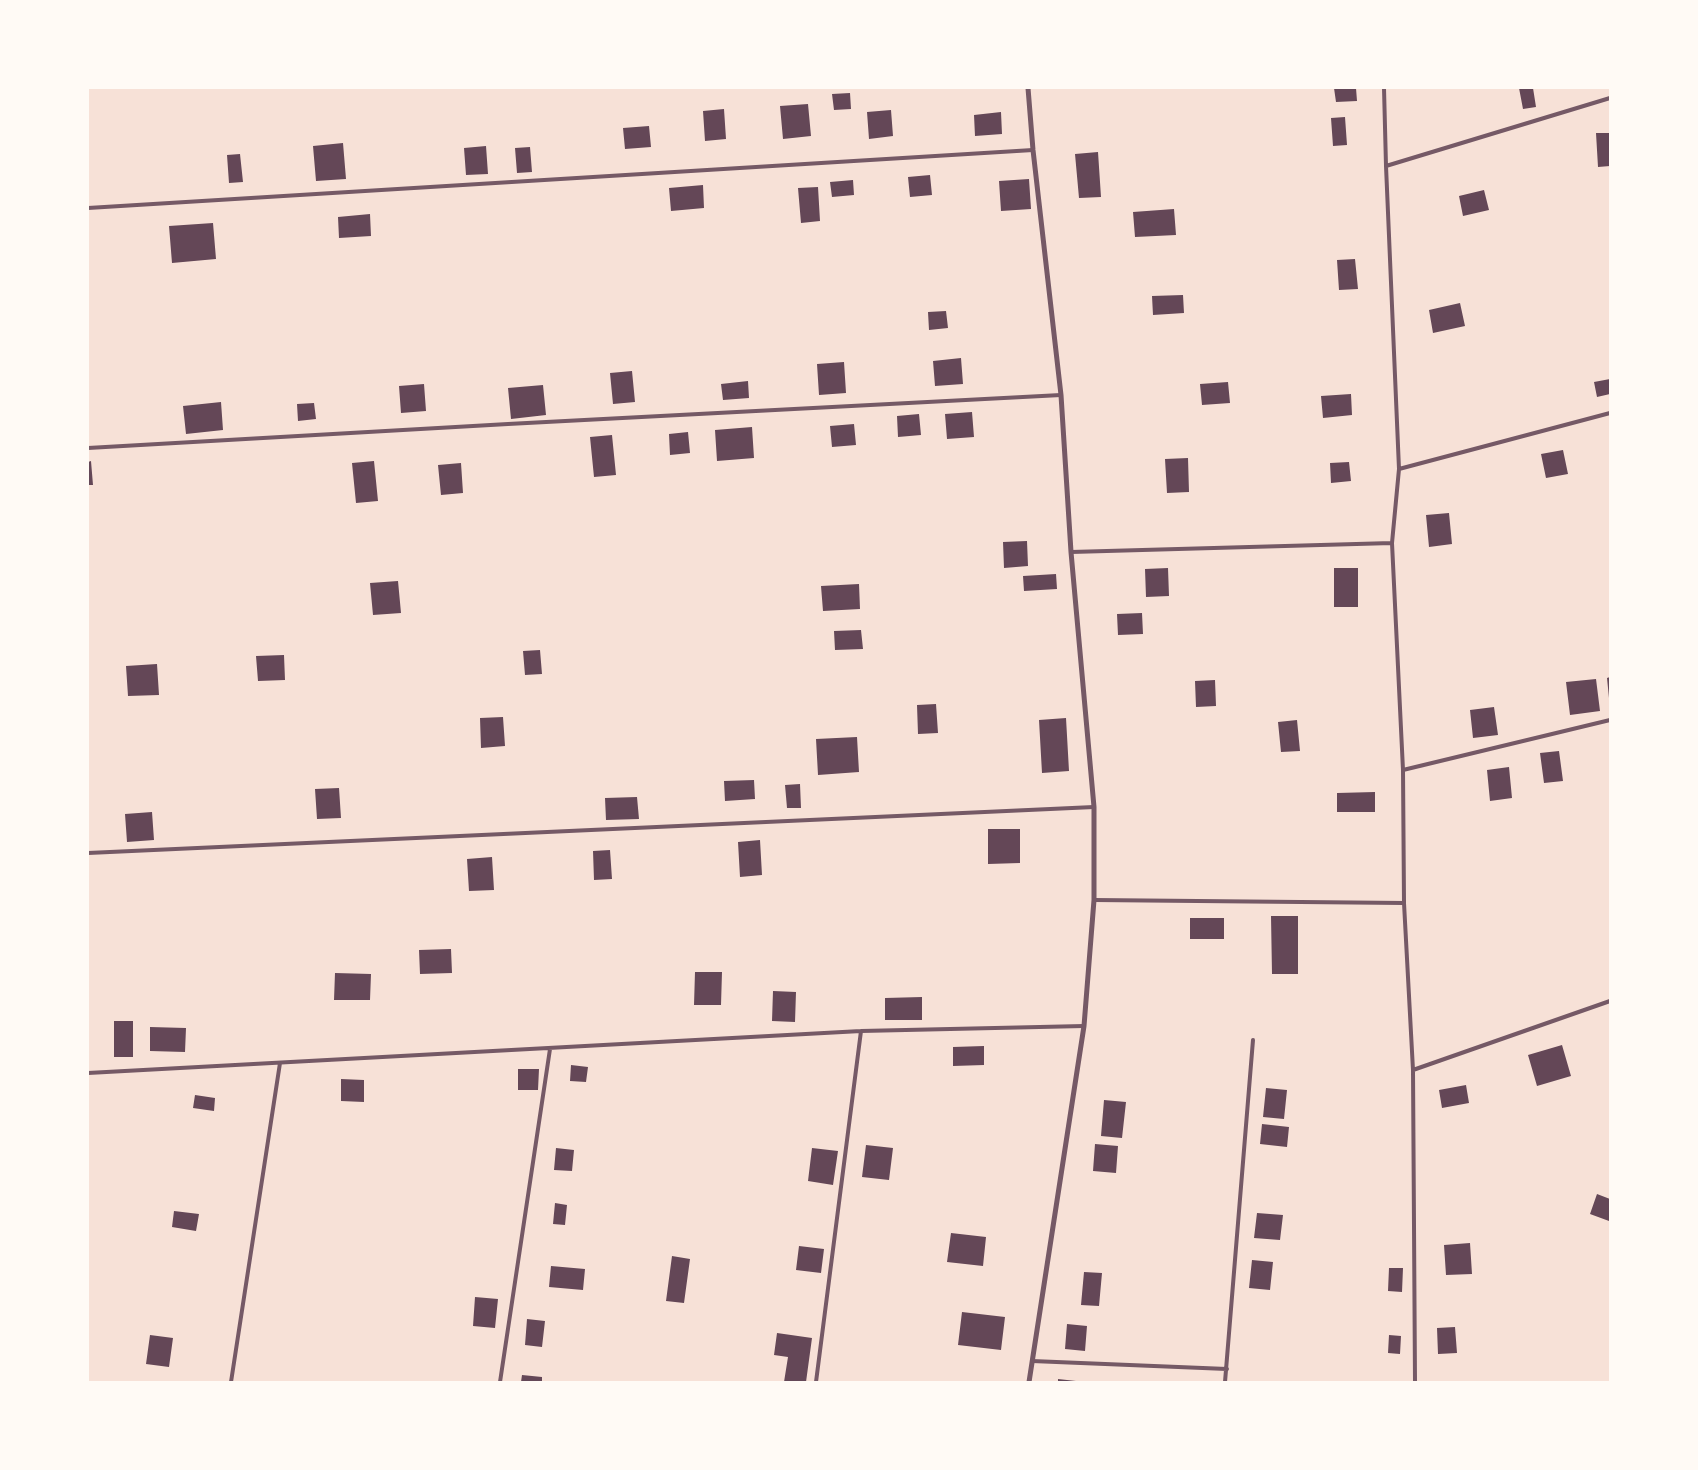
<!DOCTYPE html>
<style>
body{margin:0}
#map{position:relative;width:1698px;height:1470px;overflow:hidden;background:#f7e1d7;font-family:"Times New Roman",serif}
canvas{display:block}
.frame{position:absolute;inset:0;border:89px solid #fffaf5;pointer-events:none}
</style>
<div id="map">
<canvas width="1698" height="1470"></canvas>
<div class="frame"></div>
</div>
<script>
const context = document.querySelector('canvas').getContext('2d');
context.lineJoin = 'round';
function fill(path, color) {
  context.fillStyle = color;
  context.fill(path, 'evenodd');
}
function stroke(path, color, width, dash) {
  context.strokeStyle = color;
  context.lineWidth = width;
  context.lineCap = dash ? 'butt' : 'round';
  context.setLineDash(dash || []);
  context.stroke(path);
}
const building = new Path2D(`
 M1334,88h22l1,13 -21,1z
 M1519,88h14l3,19 -13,2z
 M850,93l1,16 -17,1 -2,-16z
 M808,104l3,32 -28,3 -3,-33z
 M724,109l2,30 -21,2 -2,-30z
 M891,110l2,26 -24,3 -2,-27z
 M1001,112l1,22 -27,2 -1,-21z
 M1345,117l2,28 -14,1 -2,-28z
 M649,126l2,21 -26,2 -2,-21z
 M1596,133h14v33l-12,1z
 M343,143l3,36 -30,2 -3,-35z
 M486,146l2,28 -22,1 -2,-27z
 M530,147l2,25 -15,1 -2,-25z
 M1098,152l3,45 -22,1 -4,-44z
 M240,154l3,28 -14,1 -2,-28z
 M930,175l2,20 -22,2 -2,-20z
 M1029,179l2,30 -30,2 -2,-30z
 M853,180l1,15 -22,2 -2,-15z
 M703,185l1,23 -33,3 -2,-23z
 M818,187l2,34 -19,2 -3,-35z
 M1484,190l5,20 -26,6 -4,-20z
 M1174,209l2,26 -41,2 -2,-25z
 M370,214l1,22 -32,2 -1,-21z
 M213,223l3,36 -44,4 -3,-37z
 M1355,259l3,30 -19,1 -2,-30z
 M1183,295l1,18 -31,2 -1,-19z
 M1460,303l5,23 -32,7 -4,-23z
 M946,311l2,17 -19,2 -1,-18z
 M961,358l2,26 -28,2 -2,-25z
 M844,362l2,31 -27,2 -2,-31z
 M632,371l3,31 -22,2 -3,-31z
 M1610,379v15l-13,3 -3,-15z
 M748,381l1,17 -26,2 -2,-16z
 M1228,382l2,21 -28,2 -2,-21z
 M424,384l2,27 -25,2 -2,-27z
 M543,385l3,30 -35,4 -3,-31z
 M1351,394l1,21 -29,3 -2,-22z
 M221,402l2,28 -37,4 -3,-28z
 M314,403l2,16 -18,2 -1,-17z
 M972,412l2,25 -27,2 -2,-25z
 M919,414l2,21 -23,2 -1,-21z
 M854,424l2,21 -24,2 -2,-21z
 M752,427l2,31 -37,3 -2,-31z
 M688,432l2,21 -20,2 -1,-21z
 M612,435l4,40 -22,2 -4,-40z
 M1563,450l5,24 -22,4 -5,-24z
 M1188,458l1,34 -22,1 -2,-34z
 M91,461l2,24h-5v-23z
 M374,461l4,40 -22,2 -4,-40z
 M1349,462l2,19 -20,2 -1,-20z
 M461,463l2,30 -22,2 -3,-30z
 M1449,513l3,31 -23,3 -3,-32z
 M1027,541l1,25 -24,2 -1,-26z
 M1168,568l1,28 -23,1 -1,-28z
 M1334,568h24v39h-24z
 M1056,574l1,15 -33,2 -1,-15z
 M398,581l3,32 -28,2 -3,-32z
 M859,584l1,25 -37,2 -2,-25z
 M1142,613l1,21 -25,1 -1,-21z
 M861,630l2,19 -28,1 -1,-19z
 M540,650l2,24 -17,1 -2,-24z
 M284,655l1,25 -27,1 -2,-25z
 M157,664l2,31 -31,1 -2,-30z
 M1610,677v21h-1l-2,-20z
 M1596,679l4,32 -30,4 -4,-33z
 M1215,680l1,26 -20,1 -1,-26z
 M936,704l2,29 -20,1 -1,-29z
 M1494,707l4,28 -25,3 -3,-28z
 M503,717l2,29 -24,2 -1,-30z
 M1066,718l3,53 -27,2 -3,-53z
 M1297,720l3,31 -19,1 -3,-30z
 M857,737l2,35 -41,3 -2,-36z
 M1559,751l4,30 -19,2 -4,-30z
 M1509,767l3,31 -22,3 -3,-31z
 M754,780l1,19 -30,2 -1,-20z
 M800,784l1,24h-14l-2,-23z
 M339,788l2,30 -24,1 -2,-30z
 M1375,792v20h-38v-19z
 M637,797l2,22 -33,1 -1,-22z
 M152,812l2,28 -27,2 -2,-28z
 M988,829h32v34l-32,1z
 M760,840l2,35 -22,2 -2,-35z
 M610,850l2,29 -18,1 -1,-29z
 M492,857l2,33 -25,1 -2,-32z
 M1271,916h27v58h-26z
 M1190,918h34v21h-34z
 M451,949l1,24 -32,1 -1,-24z
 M695,972h27l-1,33h-27z
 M335,973l36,1 -1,26h-36z
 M773,991l23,1 -1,30 -23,-1z
 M922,997v23h-37v-22z
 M114,1021h19v36h-19z
 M150,1027l36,1 -1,24 -35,-1z
 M1562,1045l9,31 -34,10 -9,-31z
 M984,1046v19l-31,1v-19z
 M571,1065l17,2 -2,15 -16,-1z
 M518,1069h21l-1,21h-20z
 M341,1079l23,1v22l-23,-1z
 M1466,1085l3,18 -27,5 -3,-18z
 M1266,1088l21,2 -3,29 -21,-2z
 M195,1095l20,3 -1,13 -21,-3z
 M1104,1100l22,2 -4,36 -21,-2z
 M1262,1124l27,3 -2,20 -27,-3z
 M1095,1144l23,2 -2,27 -23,-2z
 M866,1145l27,3 -4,32 -27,-3z
 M556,1148l18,2 -2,21 -18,-1z
 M812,1148l26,3 -5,34 -25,-4z
 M1597,1194l13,5 -1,22 -19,-7z
 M555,1203l12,2 -2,20 -12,-1z
 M174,1211l25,3 -3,17 -24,-4z
 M1257,1213l26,2 -3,25 -26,-2z
 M951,1233l35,4 -3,29 -36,-4z
 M1470,1243l2,31 -26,1 -2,-30z
 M799,1246l25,3 -3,24 -25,-3z
 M672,1256l18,3 -6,44 -18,-2z
 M1252,1260l21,2 -3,28 -21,-2z
 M551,1266l34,3 -2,21 -34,-3z
 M1389,1268h14l-1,24 -14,-1z
 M1084,1272l18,1 -3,33 -18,-1z
 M475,1297l23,2 -3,29 -22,-2z
 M962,1312l43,5 -4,33 -43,-5z
 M527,1319l18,2 -3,26 -17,-2z
 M1067,1324l20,2 -2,25 -20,-2z
 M1455,1327l2,26 -19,1 -1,-26z
 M777,1333l35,5 -6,44h-22l4,-25 -14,-2z
 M150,1335l23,3 -4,29 -23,-3z
 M1389,1335l12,1 -1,18 -12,-1z
 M522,1375l20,2v5h-21z
 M1058,1379l18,2v1h-18z`);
const service = new Path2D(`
 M1384,88l2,78 13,303 -7,74 11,227 1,133 9,167 2,312
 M1386,166l224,-68
 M88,208l945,-58
 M88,448l420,-24 553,-29
 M1399,469l211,-56
 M1071,552l321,-9
 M1403,770l207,-50
 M88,853l1006,-46
 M1094,900l310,3
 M1413,1070l197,-69
 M88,1073l773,-42 223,-5
 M1032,1361l195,8
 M231,1382l49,-319
 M500,1382l50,-333
 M816,1382l45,-351
 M1225,1382l28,-342`);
const minor = new Path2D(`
 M1028,88l5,62 28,245 10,157 23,255v93l-10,126 -55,356`);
fill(building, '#644757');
stroke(service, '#755966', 4);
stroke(minor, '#755966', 5);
</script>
